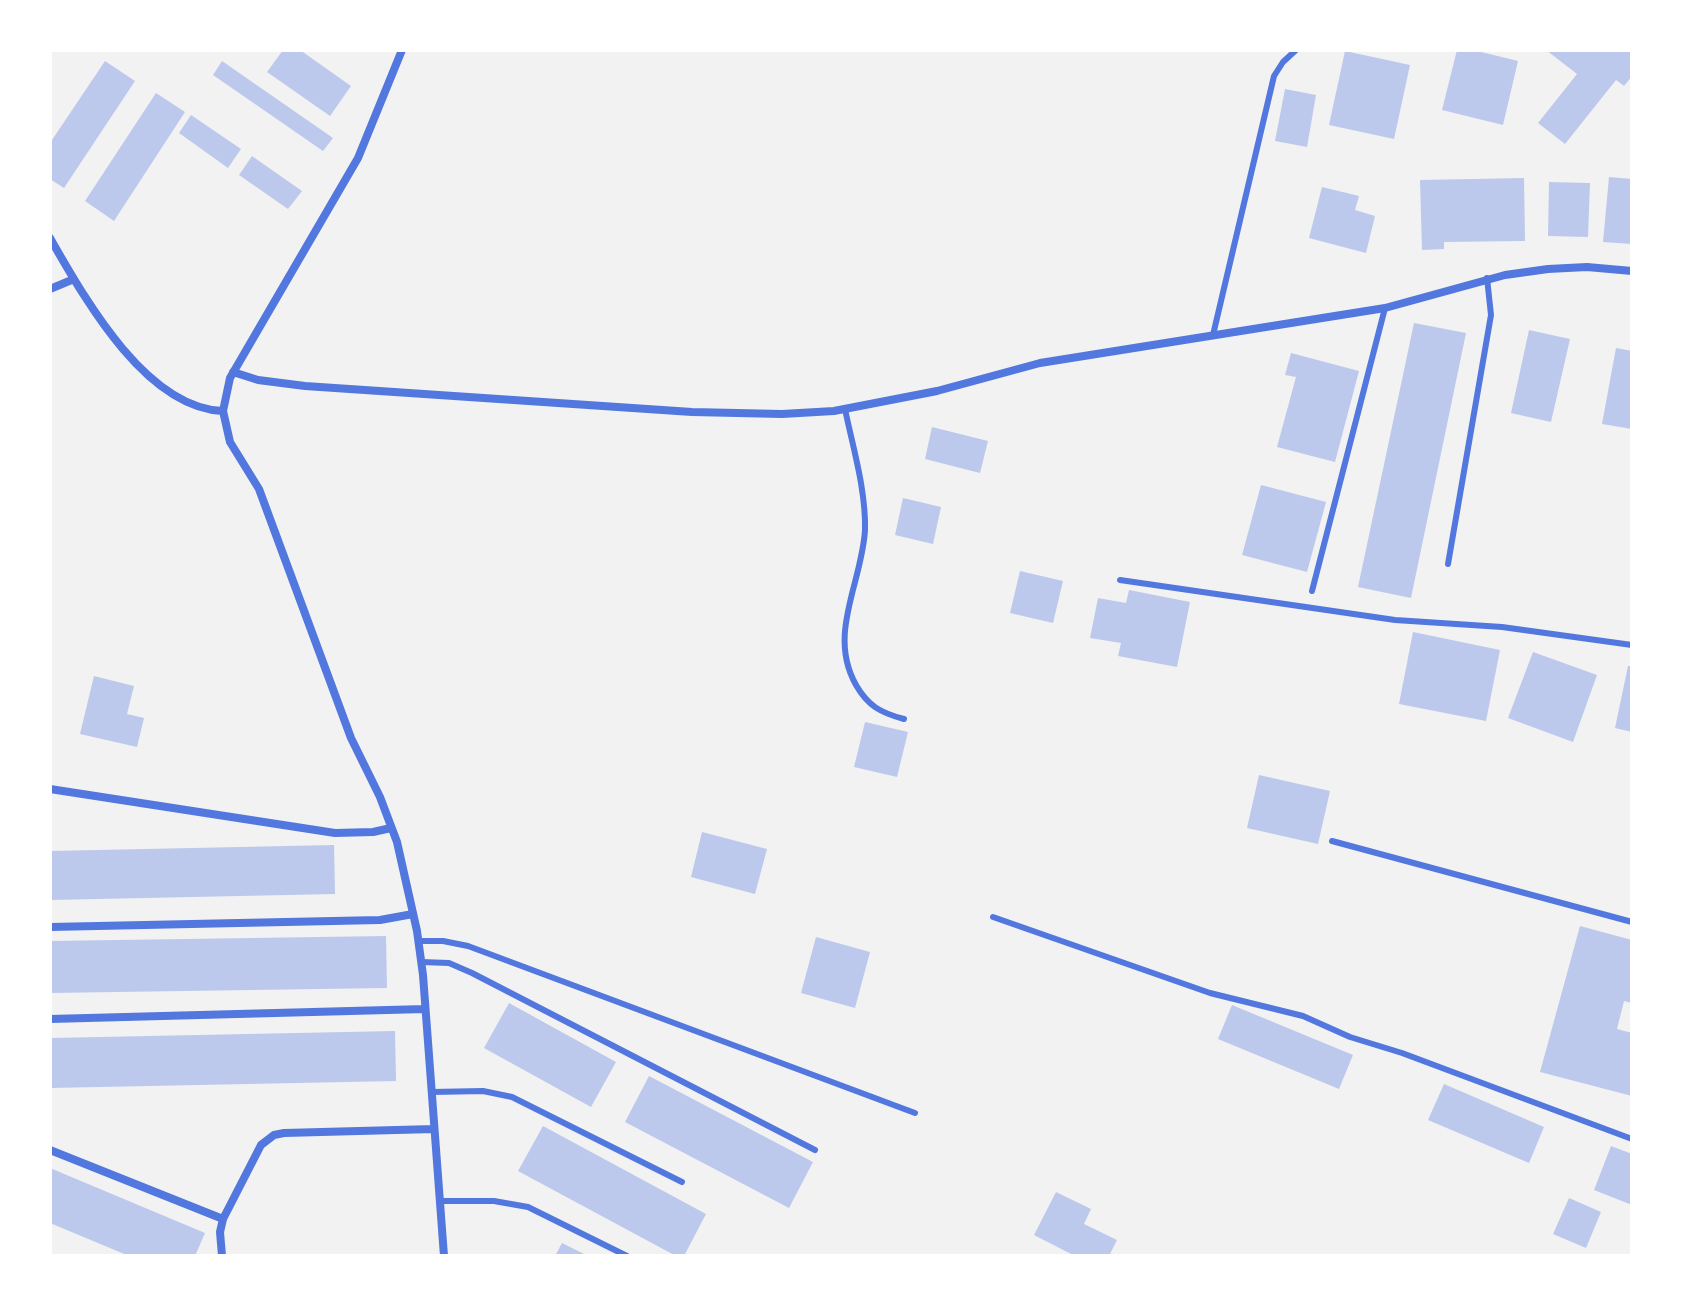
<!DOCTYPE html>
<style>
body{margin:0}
#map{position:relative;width:1682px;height:1306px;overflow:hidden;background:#f2f2f2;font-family:"Noto Sans",sans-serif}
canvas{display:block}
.frame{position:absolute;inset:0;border:52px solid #fff;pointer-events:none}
</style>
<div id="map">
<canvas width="1682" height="1306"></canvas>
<div class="frame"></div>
</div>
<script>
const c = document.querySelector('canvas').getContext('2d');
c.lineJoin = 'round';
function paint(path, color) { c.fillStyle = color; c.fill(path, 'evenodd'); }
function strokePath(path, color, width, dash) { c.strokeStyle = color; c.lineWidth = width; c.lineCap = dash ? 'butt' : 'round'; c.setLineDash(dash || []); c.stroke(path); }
paint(new Path2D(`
 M283,50H300L351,86L330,116L267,72Z
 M1457,50H1473L1518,61L1503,125L1442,110Z
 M1546,50H1632V76L1624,86L1616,80L1565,144L1538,123L1577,74Z
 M1345,51L1410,65L1394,139L1329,125Z
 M105,61L135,81L64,188L50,179V143Z
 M222,61L333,138L323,151L213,75Z
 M1285,89L1316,95L1307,147L1275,141Z
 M156,93L185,112L114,221L85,201Z
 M191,115L241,149L228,168L179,133Z
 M252,156L302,191L288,209L239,175Z
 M1609,177L1632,179V244L1603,242Z
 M1524,178L1525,241L1444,242V249L1422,250L1420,180Z
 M1549,182L1590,183L1588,237L1548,236Z
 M1322,187L1359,196L1355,210L1375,216L1366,253L1309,238Z
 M1414,323L1466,333L1411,598L1358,587Z
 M1529,330L1570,339L1551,422L1511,413Z
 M1616,348L1632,351V429L1602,424Z
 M1291,353L1359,371L1335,462L1277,447L1296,377L1285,375Z
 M932,427L988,441L980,473L925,459Z
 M1261,485L1326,502L1307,572L1242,555Z
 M903,498L941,507L933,544L895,535Z
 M1020,571L1063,581L1053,623L1010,613Z
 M1129,590L1190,602L1177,667L1118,656L1121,643L1090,638L1098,598L1126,603Z
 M1413,632L1500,650L1486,721L1399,704Z
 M1533,652L1597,675L1573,742L1508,718Z
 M1628,666H1632V732L1615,728Z
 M94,676L134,686L127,714L144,718L137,747L80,734Z
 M865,722L908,732L897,777L854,767Z
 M1259,775L1330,791L1318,844L1247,828Z
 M702,832L767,849L755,894L691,877Z
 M334,845L335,894L50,900V851Z
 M1580,926L1632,940V1003L1624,1001L1617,1029L1632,1033V1096L1540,1072Z
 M386,936L387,988L50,993V941Z
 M816,937L870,952L855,1008L801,993Z
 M509,1003L616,1062L591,1107L484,1048Z
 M1232,1005L1353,1055L1339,1089L1218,1039Z
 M395,1031L396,1081L50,1088V1038Z
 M649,1076L813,1162L789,1208L625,1122Z
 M1444,1084L1544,1127L1529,1163L1428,1120Z
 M543,1126L706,1214L684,1256H676L518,1171Z
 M1611,1146L1632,1154V1205L1594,1190Z
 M50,1168L205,1233L195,1256H129L50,1223Z
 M1056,1192L1091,1209L1084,1224L1117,1240L1109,1256H1075L1034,1235Z
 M1569,1198L1601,1212L1586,1248L1553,1234Z
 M562,1243L588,1256H555Z`), '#bdc9ec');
strokePath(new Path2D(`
 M1213,335L1274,76L1283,62L1296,50
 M845,409C853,448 866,490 865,530C862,583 827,634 856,685C868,706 881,713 904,719
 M1448,564L1491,315L1487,278
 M1120,580L1395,620L1502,627L1632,645
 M1312,591L1385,308
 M1332,841L1632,922
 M993,917L1210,993L1303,1016L1350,1037L1402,1053L1632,1139
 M418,941H443L468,946L915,1113
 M421,962L449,963L472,973L815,1150
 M432,1092L483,1091L512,1097L682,1182
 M439,1201H494L528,1207L627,1256`), '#5277de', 6);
strokePath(new Path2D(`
 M402,50L358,158L230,378L223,411L230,442L259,489L351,738L380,797L397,842L417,931L423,975L444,1256
 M50,238C84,297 145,408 223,411
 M50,289L74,279
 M233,372L258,380L305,386L692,412L782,414L834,411L937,391L1040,363L1385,308L1505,275L1548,269L1587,267L1632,271
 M50,789L335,833L373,832L391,828
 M50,927L380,920L413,914
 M50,1019L425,1009
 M50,1150L223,1219
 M222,1256L220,1232L223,1219L261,1145L274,1135L284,1133L434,1129`), '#5277de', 8);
</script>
